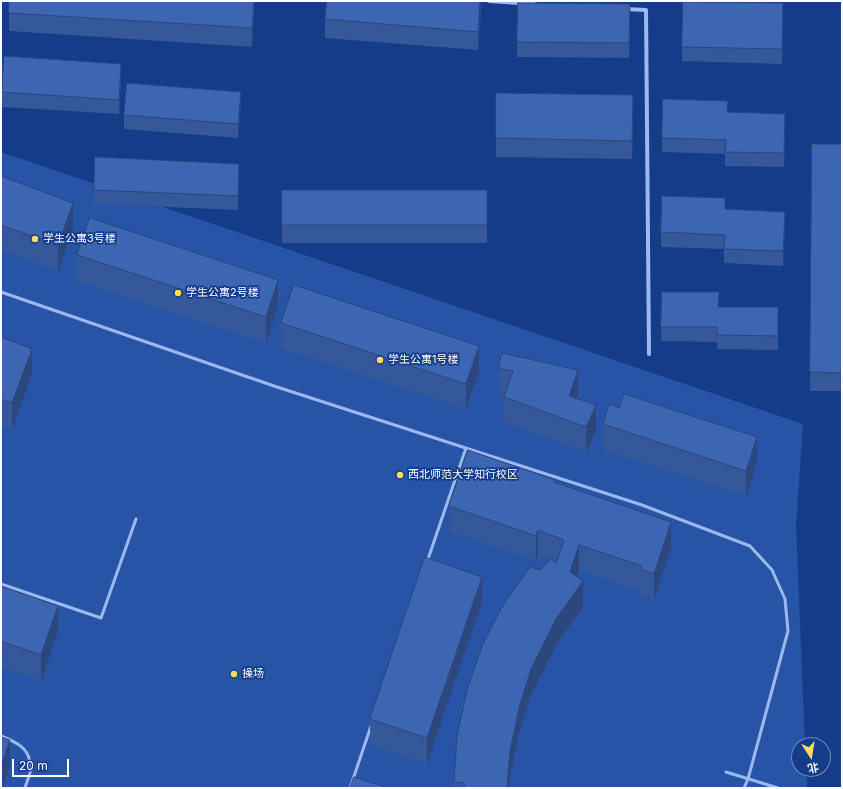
<!DOCTYPE html>
<meta charset="utf-8">
<style>
body{margin:0}
#map{position:relative;width:843px;height:789px;overflow:hidden;background:#153c88;font-family:Inter,"Noto Sans SC",sans-serif}
canvas{display:block}
.frame{position:absolute;inset:0;border:2px solid #fff;pointer-events:none}
.north{position:absolute;left:791px;top:737px;width:40px;height:40px;box-sizing:border-box;background:#153c88;border:1px solid #738ab8;border-radius:50%;rotate:168deg;font-size:11px;font-weight:700;line-height:16px;text-align:center;color:#fff}
.north::after{content:'';display:block;margin:auto;width:14px;height:18px;background:#ffdf59;clip-path:polygon(50% 0,100% 100%,50% 72%,0 100%)}
.scale{position:absolute;left:12px;top:759px;width:57px;height:18px;box-sizing:border-box;border:2px solid #fff;border-top:0;padding-left:5px;font-size:12px;line-height:14px;white-space:nowrap;color:#fff;-webkit-text-stroke:3px #153c88;paint-order:stroke}
</style>
<div id="map">
<canvas width="843" height="789"></canvas>
<div class="frame"></div>
<div class="north">北</div>
<div class="scale">20 m</div>
</div>
<script>
const c = document.querySelector('canvas').getContext('2d');
c.lineJoin = 'round';
function paint(path, color) { c.fillStyle = color; c.fill(path, 'evenodd'); }
function strokePath(path, color, width, dash) { c.strokeStyle = color; c.lineWidth = width; c.lineCap = dash ? 'butt' : 'round'; c.setLineDash(dash || []); c.stroke(path); }
function drawText(font, color, halo, rows, align = 'center') {
  c.font = font + ' Inter,"Noto Sans SC",sans-serif'; c.lineWidth = 3.5; c.setLineDash([]); c.textBaseline = 'middle'; c.strokeStyle = halo; c.fillStyle = color; for (const [text, x, y, turn = 0] of rows) {
    c.save(); c.translate(x, y); c.rotate((+turn || 0) * Math.PI / 180); c.textAlign = isNaN(turn) ? turn : align; if (halo) c.strokeText(text, 0, 0); c.fillText(text, 0, 0); c.restore();
  }
}
paint(new Path2D(`
 M1,152L803,424L796,525L805,745H799V769H806L807,788H1Z`), '#2754a6');
strokePath(new Path2D(`
 M1,292L277,387L642,505L750,546L772,570L785,599L788,631L748,779L744,788
 M427,562L466,448
 M1,584L101,618L136,519
 M1,736C19,743 33,750 30,773C29,778 26,783 25,788
 M726,772L778,788
 M350,788L371,726`), '#9bb9ef', 3);
strokePath(new Path2D(`
 M489,1L534,4
 M625,9L646,10L649,354`), '#9bb9ef', 4);
paint(new Path2D(`
 M254,1V15L252,47L9,31V13Z
 M481,1V14L478,50L325,38V19Z
 M518,3L630,4L629,58L517,57Z
 M783,17L782,64L682,61V47Z
 M121,78L119,114L2,107V92Z
 M241,107L238,138L124,129V115Z
 M728,112L785,128L784,167L725,166V154L662,152V138Z
 M633,114L632,159L496,157V138Z
 M812,144H842V391H810Z
 M1,176L73,228L58,271L1,250Z
 M239,178L238,210L94,204V190Z
 M282,190H487V243H282Z
 M725,209L785,226L783,266L724,263V249L661,247V232Z
 M77,255L278,306L266,343L77,281Z
 M662,292L719,307H778V350L717,349V342L661,341Z
 M281,323L479,372L466,409L281,348Z
 M1,337L32,374L12,429L1,425Z
 M502,353L578,396L577,398L596,431L586,452L504,422V397L505,395L499,394V368Z
 M603,424L757,463L746,496L603,450Z
 M555,483L671,548L654,599L641,595V591L579,570L577,577L583,607L556,645L531,695L520,730L510,776L509,788H454V782L540,570L550,560L538,556L536,561L449,531V506Z
 M1,586L58,631L41,681L1,667Z
 M482,602L427,764L370,745V719Z`), '#345899');
paint(new Path2D(`
 M254,1V15L252,47V28Z
 M480,1L481,14L478,50V32Z
 M121,64V78L119,114V100Z
 M241,92V107L238,138V124Z
 M785,114V128L784,167V153Z
 M239,164V178L238,210V196Z
 M73,203V228L58,271V245Z
 M785,212V226L783,266V251Z
 M278,280V306L266,343V317Z
 M479,346V372L466,409V384Z
 M32,349V374L12,429V403Z
 M578,370V396L569,421V396Z
 M596,405V431L586,452V427Z
 M757,437V463L746,496V471Z
 M671,522V548L654,599V574Z
 M538,530V556L536,561V536Z
 M579,545V570L570,598V572Z
 M482,577V602L427,764V738Z
 M583,581V607L556,645L531,695L520,730L510,776L509,788H507L510,750L520,704L531,669L556,619Z
 M58,606V631L41,681V655Z
 M10,740V766L2,788H1V766Z`), '#2b477d');
const building = new Path2D(`
 M9,1H254L252,28L9,13Z
 M327,1H480L478,32L325,19Z
 M683,2L783,3L782,49L682,47Z
 M518,3L630,4L629,43L517,42Z
 M4,56L121,64L119,100L2,92Z
 M127,83L241,92L238,124L124,115Z
 M496,93L633,95L632,141L496,138Z
 M663,99L728,101L727,112L785,114L784,153L725,152L726,140L662,138Z
 M812,144H842V373L810,372Z
 M95,157L239,164L238,196L94,190Z
 M1,176L73,203L58,245L1,225Z
 M282,190H487V225H282Z
 M662,196L725,198V209L785,212L783,251L724,249L725,235L661,232Z
 M90,218L278,280L266,317L77,255Z
 M294,285L479,346L466,384L281,323Z
 M662,292H719L718,307H778V336L717,335V327H661Z
 M1,337L32,349L12,403L1,399Z
 M502,353L578,370L569,396L596,405L586,427L504,397L513,371L499,368Z
 M624,394L757,437L746,471L603,424L609,404L619,408Z
 M468,450L555,480L554,482L671,522L654,574L641,569L642,566L579,545L570,572L583,581L556,619L531,669L520,704L510,750L507,788H464V783L454,782L457,736L467,690L482,646L503,605L530,567L540,570L551,559L556,563L564,540L538,530L536,536L449,506Z
 M425,557L482,577L427,738L370,719Z
 M1,586L58,606L41,655L1,641Z
 M1,737L10,740L1,766Z
 M354,777L388,788H350Z`);
paint(building, '#3d66b2');
strokePath(building, '#2b477d', 1);
for (const [x, y, r, color] of [
 [35,239,4,"#ffdf59"],
 [178,293,4,"#ffdf59"],
 [380,360,4,"#ffdf59"],
 [400,475,4,"#ffdf59"],
 [234,674,4,"#ffdf59"]
]) { const dot = new Path2D(); dot.arc(x, y, r, 0, 2 * Math.PI); c.fillStyle = color; c.fill(dot); strokePath(dot, '#153c88', 1.5); }
drawText('11px', '#fff', '#153c88', [
 ["学生公寓3号楼",43,239],
 ["学生公寓2号楼",186,293],
 ["学生公寓1号楼",388,360],
 ["西北师范大学知行校区",408,475],
 ["操场",242,674]
], 'left');
</script>
